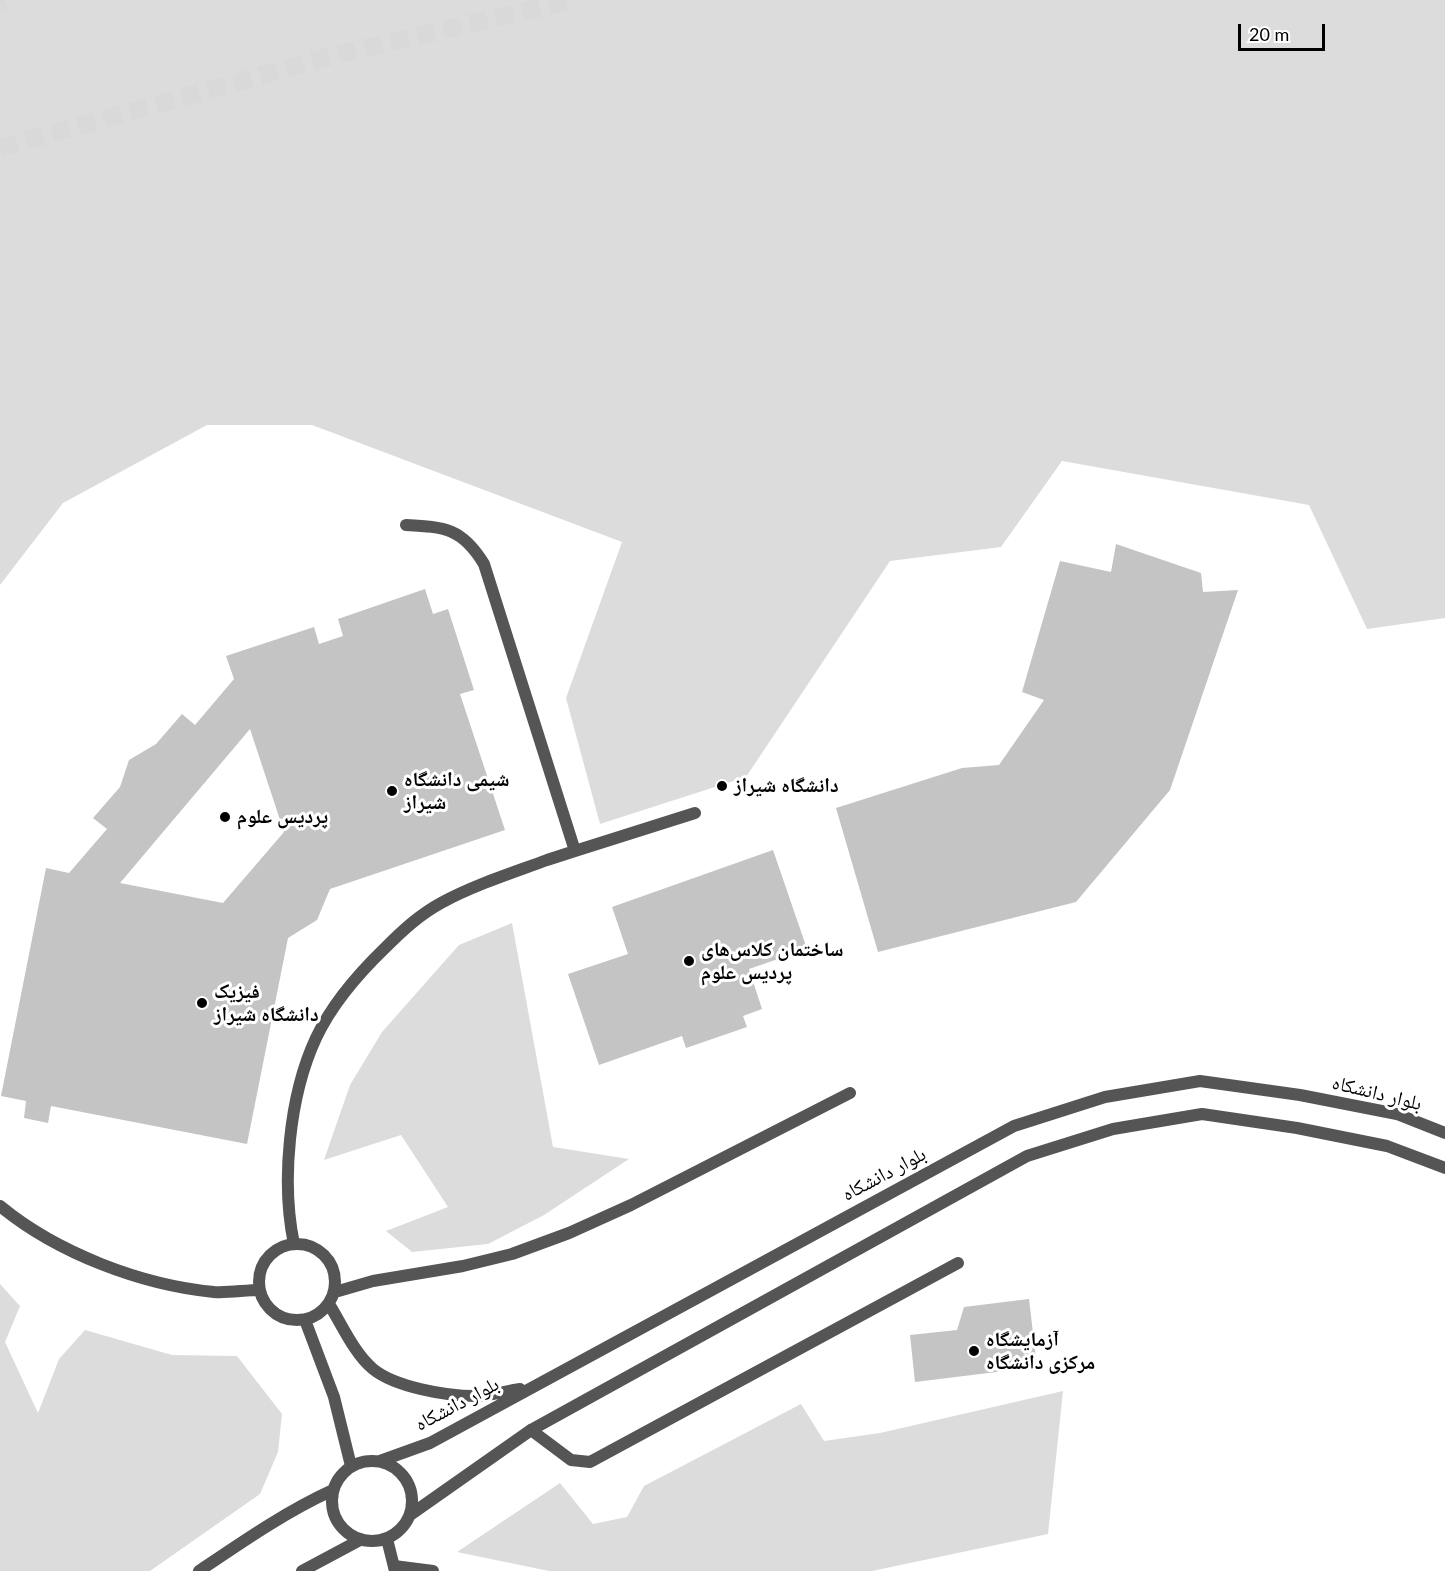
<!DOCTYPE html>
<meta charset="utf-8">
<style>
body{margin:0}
#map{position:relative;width:1445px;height:1571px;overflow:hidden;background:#fff;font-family:Lato,sans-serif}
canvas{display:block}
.scale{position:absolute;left:1238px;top:24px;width:87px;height:27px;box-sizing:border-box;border:3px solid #000;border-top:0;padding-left:8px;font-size:18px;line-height:21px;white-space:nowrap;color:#000;-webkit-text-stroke:4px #fff;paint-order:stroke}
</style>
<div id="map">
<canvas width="1445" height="1571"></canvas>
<div class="scale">20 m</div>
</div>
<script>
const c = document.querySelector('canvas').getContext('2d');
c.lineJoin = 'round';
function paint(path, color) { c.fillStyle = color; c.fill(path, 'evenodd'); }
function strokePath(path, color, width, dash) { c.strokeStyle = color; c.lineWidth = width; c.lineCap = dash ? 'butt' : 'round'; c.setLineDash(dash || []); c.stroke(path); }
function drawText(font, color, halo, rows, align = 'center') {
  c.font = font + ' Lato,"Noto Naskh Arabic",sans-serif'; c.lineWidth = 6; c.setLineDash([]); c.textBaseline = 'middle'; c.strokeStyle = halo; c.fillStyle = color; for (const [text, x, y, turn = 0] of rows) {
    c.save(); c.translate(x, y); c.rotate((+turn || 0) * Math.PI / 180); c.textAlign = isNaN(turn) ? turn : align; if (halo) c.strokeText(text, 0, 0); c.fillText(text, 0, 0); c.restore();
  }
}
paint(new Path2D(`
 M0,0H1445V618L1367,629L1309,505L1062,461L1001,547L890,561L746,777L600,824L566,698L622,542L312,425H207L63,503L0,585Z
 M512,923L553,1147L629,1159L544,1215L488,1244L412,1252L386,1231L448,1207L401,1135L324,1160L350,1085L382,1032L459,945Z
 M0,1284L20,1306L5,1342L38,1413L59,1359L85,1330L172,1355L237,1356L282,1414L278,1452L260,1494L150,1571H0Z
 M1063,1391L1048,1534L872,1571H549L457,1552L560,1483L593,1524L627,1517L644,1486L801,1404L824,1441L880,1433Z`), '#dcdcdc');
paint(new Path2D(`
 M1116,544L1201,573L1203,592L1238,590L1170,790L1076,902L878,952L836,808L962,768L999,765L1044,700L1022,692L1060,561L1111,572Z
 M425,589L433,614L448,609L474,690L460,694L505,830L330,889L317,920L288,938L247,1144L51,1106L48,1123L24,1118L26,1101L1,1096L46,868L69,873L107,829L93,818L120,787L129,760L156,744L182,714L195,725L234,679L226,656L314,627L319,644L343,636L338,619ZM250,729L284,832L223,903L120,883Z
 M773,850L807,949L749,969L762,1009L743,1016L747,1027L686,1048L682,1036L599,1065L568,974L628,954L612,907Z
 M1029,1299L1037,1367L915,1382L910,1335L957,1330L964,1307Z`), '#c4c4c4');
strokePath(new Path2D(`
 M0,1L5,0
 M0,148L331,56L573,0`), '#d9d9d9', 18, [18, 9]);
strokePath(new Path2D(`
 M531,1430L571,1460L590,1462L958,1263
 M394,1566L433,1571`), '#555', 12);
strokePath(new Path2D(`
 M406,525C445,527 462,528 484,564L575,851
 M0,1206C57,1253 141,1285 214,1292C229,1293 245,1290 260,1290
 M259 1282a38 38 0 1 1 76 0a38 38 0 1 1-76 0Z
 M294,1244C281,1182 289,1096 316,1038C332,1004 358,974 385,948C402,931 419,915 441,903C474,885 512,873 547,860C596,844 645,829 695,813
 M335,1292L373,1281L463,1266L512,1254L569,1233L631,1205L850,1093
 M329,1304C342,1325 354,1353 373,1369C395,1387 446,1396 475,1396C490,1396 506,1391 520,1389
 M305,1320L334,1397L351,1466
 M332 1501a40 40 0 1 1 80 0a40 40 0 1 1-80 0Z
 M380,1461L430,1443L1014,1126L1105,1097L1200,1081L1300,1095L1397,1114L1445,1133
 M410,1515L531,1430L1027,1156L1113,1129L1202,1114L1297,1128L1387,1146L1445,1168
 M387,1539L395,1571
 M199,1571C242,1542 285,1512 333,1490
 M302,1571L360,1540`), '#555', 12);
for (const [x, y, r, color] of [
 [722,786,6,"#000"],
 [392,791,6,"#000"],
 [225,817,6,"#000"],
 [689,961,6,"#000"],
 [202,1003,6,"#000"],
 [974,1351,6,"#000"]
]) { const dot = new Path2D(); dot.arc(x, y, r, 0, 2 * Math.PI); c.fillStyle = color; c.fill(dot); strokePath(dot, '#fff', 2); }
drawText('bold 20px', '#000', '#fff', [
 ["شیمى دانشگاه",404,780],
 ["شیراز",404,803],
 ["دانشگاه شیراز",734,786],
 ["پردیس علوم",237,817],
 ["ساختمان کلاس‌های",701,950],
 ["پردیس علوم",701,973],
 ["فیزیک",214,992],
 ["دانشگاه شیراز",214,1015],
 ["آزمایشگاه",986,1340],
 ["مرکزی دانشگاه",986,1363]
], 'left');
drawText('20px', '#000', '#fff', [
 ["بلوار دانشکاه",1377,1093,14],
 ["بلوار دانشکاه",884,1174,-28],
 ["بلوار دانشکاه",457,1404,-28]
]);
</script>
